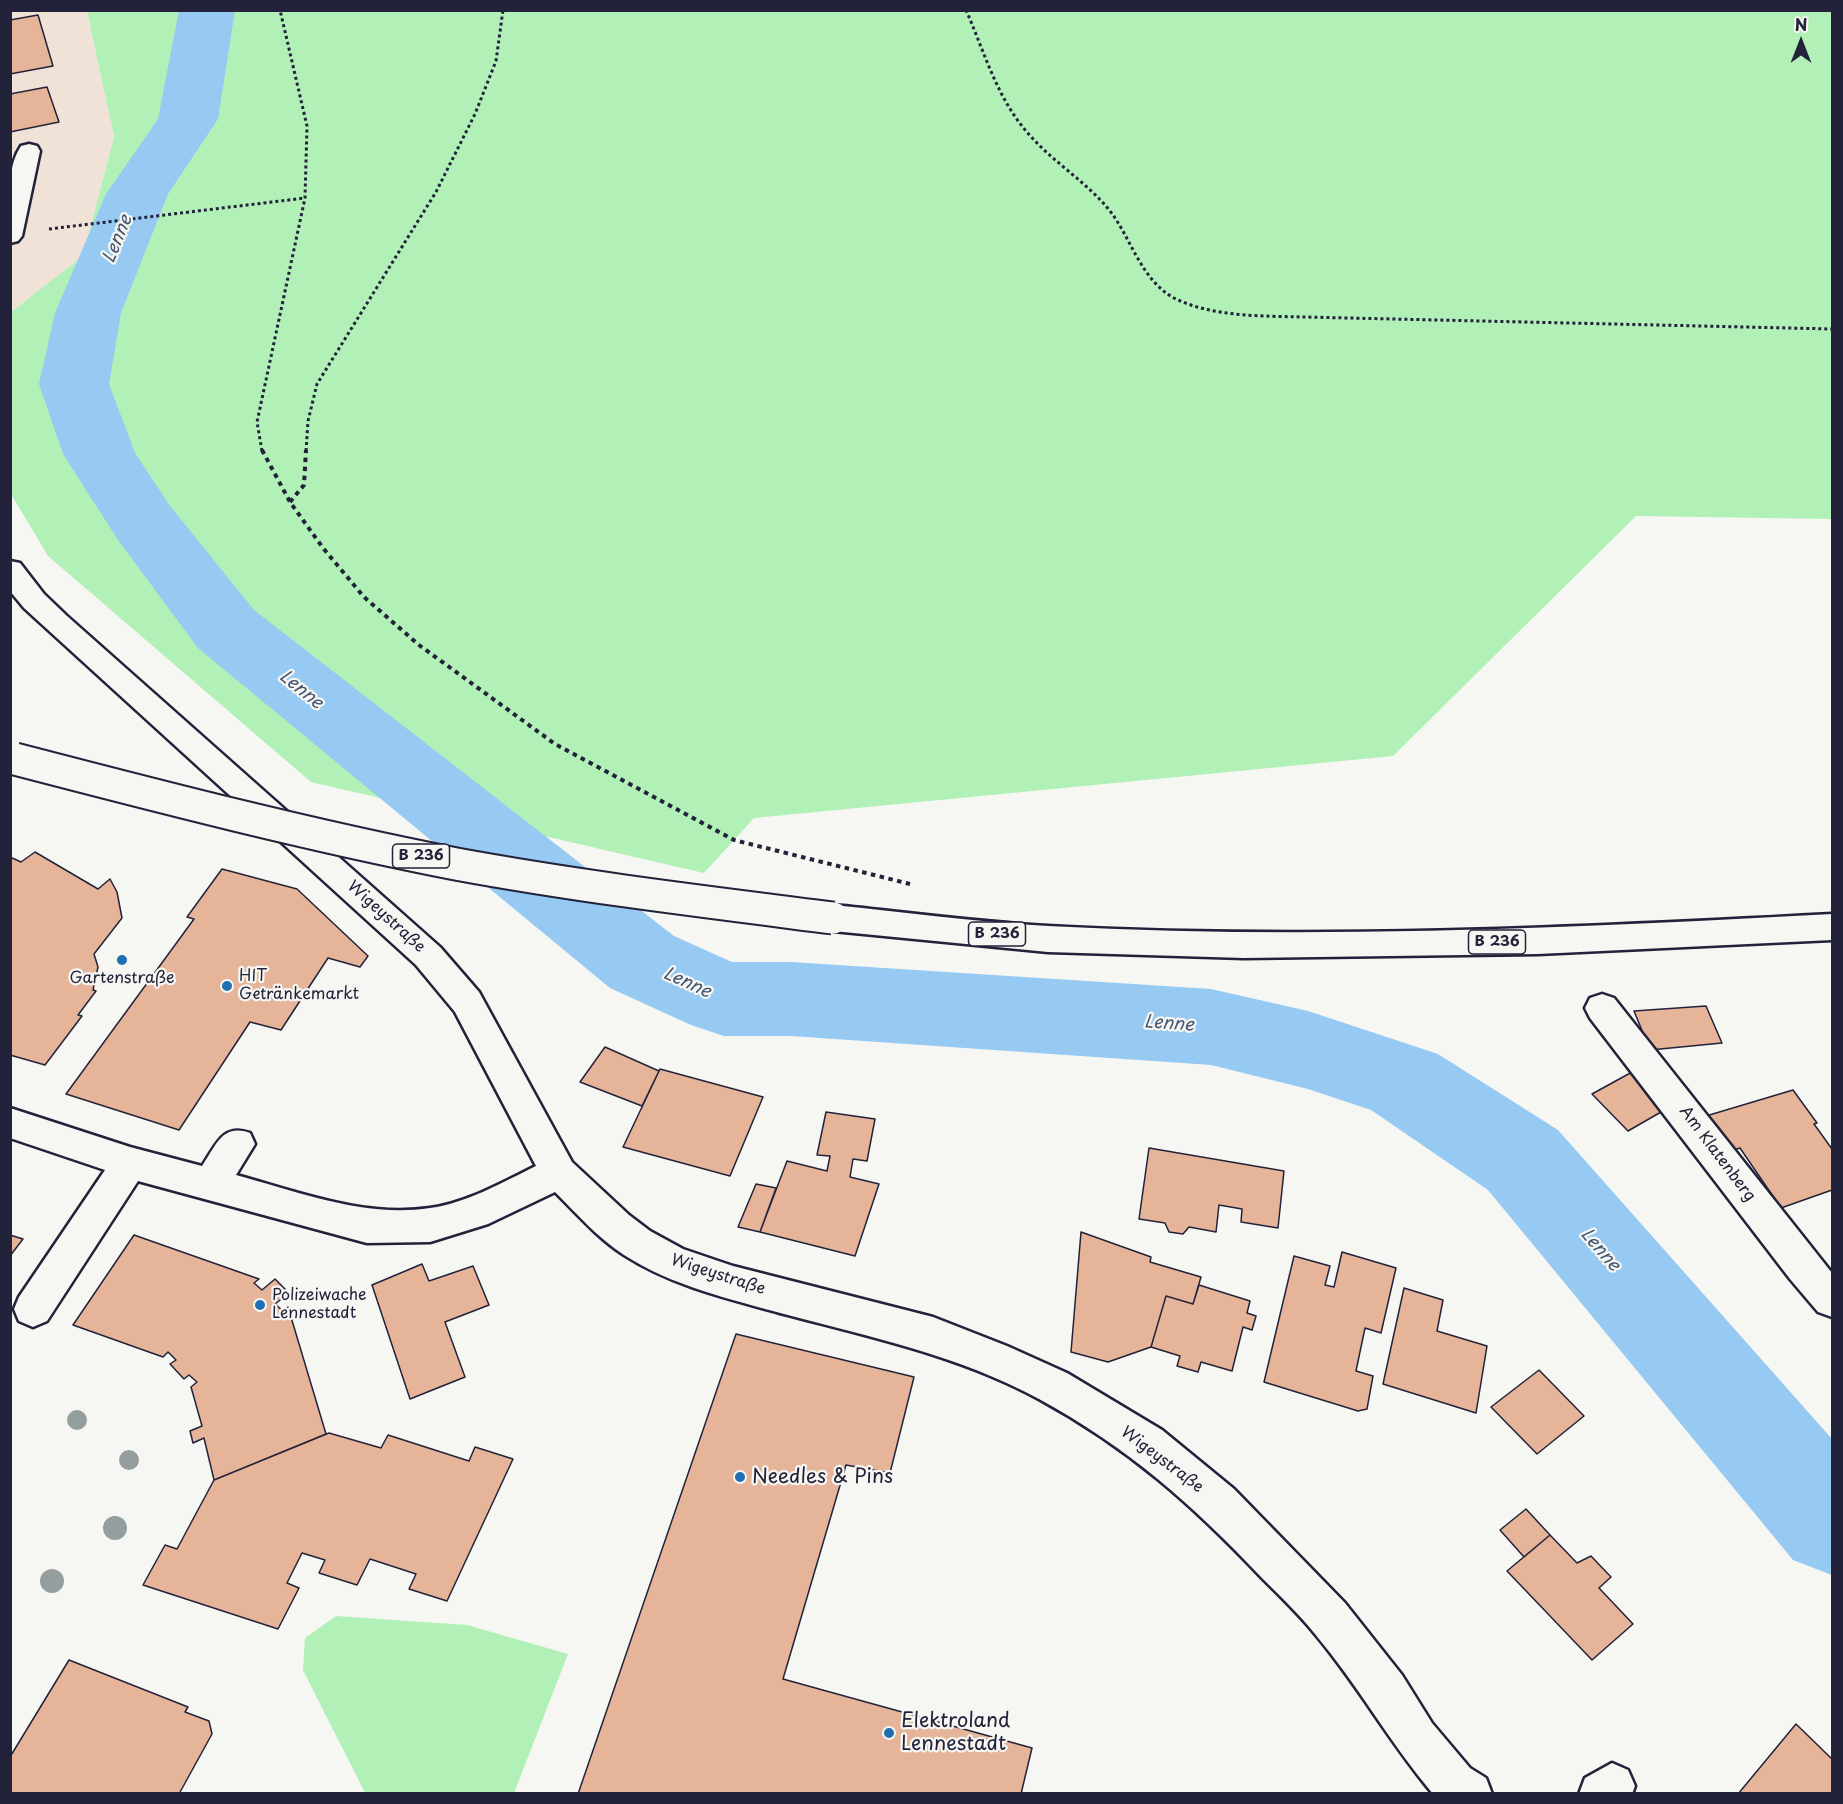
<!DOCTYPE html>
<meta charset="utf-8">
<style>
body{margin:0}
#map{position:relative;width:1843px;height:1804px;overflow:hidden;background:#f6f6f2;font-family:"Playpen Sans",sans-serif}
canvas{display:block}
.frame{position:absolute;inset:0;border:12px solid #22223b;pointer-events:none}
.north{position:absolute;left:1771px;top:12px;width:60px;height:60px;-webkit-text-stroke:4px #f6f6f2;paint-order:stroke;rotate:0deg;font-size:16px;font-weight:700;line-height:24px;text-align:center;color:#22223b}
.north::after{content:'';display:block;margin:auto;width:21px;height:27px;background:#22223b;clip-path:polygon(50% 0,100% 100%,50% 72%,0 100%)}
</style>
<div id="map">
<canvas width="1843" height="1804"></canvas>
<div class="frame"></div>
<div class="north">N</div>
</div>
<script>
const c = document.querySelector('canvas').getContext('2d');
c.lineJoin = 'round';
function paint(path, color) { c.fillStyle = color; c.fill(path, 'evenodd'); }
function strokePath(path, color, width, dash) { c.strokeStyle = color; c.lineWidth = width; c.lineCap = dash ? 'butt' : 'round'; c.setLineDash(dash || []); c.stroke(path); }
function drawText(font, color, halo, rows, align = 'center') {
  c.font = font + ' "Playpen Sans",sans-serif'; c.lineWidth = 4.5; c.setLineDash([]); c.textBaseline = 'middle'; c.strokeStyle = halo; c.fillStyle = color; for (const [text, x, y, turn = 0] of rows) {
    c.save(); c.translate(x, y); c.rotate((+turn || 0) * Math.PI / 180); c.textAlign = isNaN(turn) ? turn : align; if (halo) c.strokeText(text, 0, 0); c.fillText(text, 0, 0); c.restore();
  }
}
paint(new Path2D(`
 M11,11H87L114,137L83,256L11,312Z`), '#f1e2d7');
paint(new Path2D(`
 M87,11H1832V519L1636,516L1393,756L754,818L704,873L311,782L48,556L11,494V312L83,256L114,137Z
 M336,1616L467,1625L568,1654L514,1793H365L303,1670L305,1638Z`), '#b1f0b6');
paint(new Path2D(`
 M179,10H235L218,119L168,194L121,313L109,384L135,453L170,506L254,610L674,936L732,962H791L1211,989L1308,1011L1438,1054L1558,1130L1832,1439V1575L1793,1560L1488,1190L1371,1110L1308,1089L1211,1065L791,1036H724L691,1025L610,988L198,648L118,540L63,454L39,384L55,313L106,194L158,119Z`), '#96caf3');
const building = new Path2D(`
 M38,15L53,66L10,74V20Z
 M47,87L59,122L10,132V94Z
 M35,852L98,889L110,879L117,892L122,918L94,954L98,967L93,990L96,991L78,1015L82,1016L45,1065L10,1055V857L21,862Z
 M222,869L297,889L368,956L360,967L328,958L281,1030L250,1022L179,1130L66,1094L194,919L187,917Z
 M1706,1006L1722,1043L1650,1050L1634,1011Z
 M605,1047L659,1071L642,1106L580,1082Z
 M660,1069L763,1097L730,1176L623,1147Z
 M1632,1072L1668,1108L1628,1131L1592,1094Z
 M1793,1090L1817,1123L1814,1124L1832,1149V1190L1781,1208L1740,1148L1730,1151L1706,1116Z
 M826,1112L875,1119L867,1161L853,1159L850,1177L879,1184L855,1256L760,1232L787,1161L827,1171L830,1156L817,1155Z
 M1149,1148L1284,1171L1278,1228L1241,1222L1242,1209L1219,1205L1216,1232L1189,1227L1183,1234L1169,1232L1165,1223L1139,1219Z
 M756,1184L776,1188L760,1232L738,1227Z
 M1081,1232L1151,1257L1150,1262L1201,1277L1193,1304L1166,1296L1151,1347L1108,1362L1071,1352Z
 M10,1235L23,1239L10,1256Z
 M134,1235L259,1279L254,1283L262,1290L275,1279L289,1293L275,1304L283,1311L288,1307L326,1434L214,1480L204,1438L193,1443L190,1431L202,1426L191,1387L197,1382L189,1375L184,1379L170,1364L176,1360L168,1352L163,1357L73,1325Z
 M1342,1252L1396,1268L1381,1333L1365,1328L1356,1371L1373,1376L1367,1409L1358,1411L1264,1382L1294,1256L1330,1266L1325,1285L1334,1287Z
 M422,1264L429,1281L473,1266L489,1305L445,1322L465,1377L410,1399L372,1285Z
 M1199,1285L1250,1301L1247,1313L1256,1316L1252,1330L1243,1327L1232,1371L1201,1362L1198,1372L1177,1366L1180,1356L1151,1347L1166,1296L1193,1304Z
 M1404,1288L1443,1300L1437,1331L1487,1346L1476,1413L1383,1384Z
 M736,1334L914,1377L890,1473L846,1465L783,1679L1032,1748L1021,1794H578Z
 M1539,1370L1584,1416L1537,1454L1491,1407Z
 M329,1433L381,1448L388,1435L469,1461L475,1447L513,1459L447,1601L409,1589L416,1574L370,1559L357,1585L319,1573L325,1560L302,1553L287,1583L299,1588L278,1629L143,1585L165,1545L177,1549L214,1480Z
 M1526,1509L1550,1535L1524,1557L1500,1530Z
 M1550,1535L1577,1563L1591,1556L1611,1577L1599,1588L1633,1624L1592,1660L1507,1571Z
 M69,1660L188,1707L185,1712L209,1721L212,1734L179,1794H10V1757Z
 M1796,1724L1832,1759V1794H1738Z`);
paint(building, '#e6b498');
strokePath(building, '#22223b', 1.5);
const minor = new Path2D(`
 M29,144L37,146L40,151L22,236L18,241L10,243C10,214 4,171 21,146Z
 M10,561L20,563L44,594L67,616L440,947L479,992L572,1162L629,1215L650,1231L683,1249L733,1266L933,1317L1007,1346L1067,1373L1162,1430L1234,1489L1345,1603L1402,1675L1432,1723L1470,1768L1486,1778L1492,1794H1433C1390,1743 1358,1685 1315,1634C1299,1614 1280,1596 1262,1578C1193,1505 1129,1448 1039,1399C960,1356 871,1337 784,1314C730,1299 672,1286 624,1255C598,1238 577,1214 555,1192L488,1224L430,1242L367,1243L138,1181L47,1321L33,1327L19,1321L14,1309L19,1297L105,1170L10,1138V1108L130,1147L202,1166C216,1146 222,1123 250,1133L255,1144L236,1175C299,1192 365,1218 430,1208C467,1203 503,1182 536,1166L455,1012L416,965L24,608L10,591Z
 M1602,994L1614,998L1832,1273V1317L1818,1312L1790,1279L1590,1018L1585,1008L1590,998Z
 M1612,1763L1628,1770L1635,1786L1632,1794H1579L1585,1778Z`);
const major = new Path2D(`
 M833,905C905,912 976,922 1048,926C1309,940 1571,928 1832,914V940L1538,954L1244,958L1048,952L833,931L821,927L816,918L821,909Z`);
strokePath(minor, '#22223b', 5);
strokePath(major, '#22223b', 5);
strokePath(new Path2D(`
 M966,10C984,51 997,98 1027,132C1051,161 1086,181 1110,211C1131,238 1141,280 1174,298C1212,317 1262,316 1304,317L1832,329
 M49,229L305,198
 M262,451L257,422L305,198L307,126L280,10
 M306,451L308,421L317,384L436,192L475,114L496,61L503,10`), '#22223b', 3, [3, 3]);
strokePath(new Path2D(`
 M262,450L290,502L323,548L364,597L419,645L555,744L734,840L910,884
 M290,502L304,485L306,450`), '#22223b', 4, [4.5, 4.5]);
paint(minor, '#f6f6f2');
paint(major, '#f6f6f2');
const majorBridge = new Path2D(`
 M15,759C161,797 308,835 456,864C581,887 707,902 833,918`);
strokePath(majorBridge, '#22223b', 35, []);
strokePath(majorBridge, '#f6f6f2', 31);
c.fillStyle = '#959e9e';
for (const [x, y, r] of [
 [77,1420,10],
 [129,1460,10],
 [115,1528,12],
 [52,1581,12]
]) { c.beginPath(); c.arc(x, y, r, 0, 2 * Math.PI); c.fill(); }
for (const [x, y, r, color] of [
 [122,960,6,"#1f6fb2"],
 [227,986,6,"#1f6fb2"],
 [260,1305,6,"#1f6fb2"],
 [740,1477,6,"#1f6fb2"],
 [889,1733,6,"#1f6fb2"]
]) { const dot = new Path2D(); dot.arc(x, y, r, 0, 2 * Math.PI); c.fillStyle = color; c.fill(dot); strokePath(dot, '#f6f6f2', 2); }
for (const [x, y, w] of [
 [421,856,57],
 [997,934,57],
 [1497,942,57]
]) { const box = new Path2D(); box.roundRect(x - w / 2, y - 12, w, 24, 4.5); c.fillStyle = '#f6f6f2'; c.fill(box); strokePath(box, '#22223b', 1.5); }
drawText('bold 15px', '#22223b', null, [
 ["B 236",421,856],
 ["B 236",997,934],
 ["B 236",1497,942]
]);
drawText('16px', '#22223b', '#f6f6f2', [
 ["Wigeystraße",386,917,42],
 ["Am Klatenberg",1717,1154,53],
 ["Wigeystraße",718,1275,18],
 ["Wigeystraße",1162,1460,37]
]);
drawText('16px', '#22223b', '#f6f6f2', [
 ["HIT",239,977],
 ["Getränkemarkt",239,995],
 ["Gartenstraße",122,979,"center"],
 ["Polizeiwache",272,1296],
 ["Lennestadt",272,1314]
], 'left');
drawText('italic 18px', '#455472', '#f6f6f2', [
 ["Lenne",118,239,-68],
 ["Lenne",301,690,39],
 ["Lenne",687,983,24],
 ["Lenne",1169,1024,4],
 ["Lenne",1600,1250,49]
]);
drawText('20px', '#22223b', '#f6f6f2', [
 ["Needles & Pins",752,1477],
 ["Elektroland",901,1721],
 ["Lennestadt",901,1744]
], 'left');
</script>
